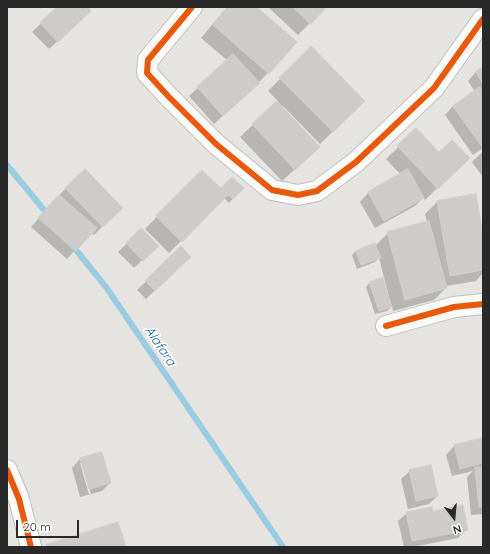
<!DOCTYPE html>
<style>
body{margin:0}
#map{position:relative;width:490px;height:554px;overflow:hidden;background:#e6e4e0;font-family:Quicksand,sans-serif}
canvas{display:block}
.frame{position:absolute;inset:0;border:8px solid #292929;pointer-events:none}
.north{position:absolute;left:434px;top:498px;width:40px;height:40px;-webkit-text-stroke:3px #fff;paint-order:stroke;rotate:164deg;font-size:11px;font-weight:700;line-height:16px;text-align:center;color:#292929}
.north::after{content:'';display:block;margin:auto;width:14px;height:18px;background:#292929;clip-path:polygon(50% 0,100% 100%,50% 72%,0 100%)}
.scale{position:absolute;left:16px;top:520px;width:63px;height:18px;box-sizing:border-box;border:2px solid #292929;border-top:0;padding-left:5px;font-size:12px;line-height:14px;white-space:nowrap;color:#292929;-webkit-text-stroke:3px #fff;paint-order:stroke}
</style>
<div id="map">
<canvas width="490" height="554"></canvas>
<div class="frame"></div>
<div class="north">N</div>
<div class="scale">20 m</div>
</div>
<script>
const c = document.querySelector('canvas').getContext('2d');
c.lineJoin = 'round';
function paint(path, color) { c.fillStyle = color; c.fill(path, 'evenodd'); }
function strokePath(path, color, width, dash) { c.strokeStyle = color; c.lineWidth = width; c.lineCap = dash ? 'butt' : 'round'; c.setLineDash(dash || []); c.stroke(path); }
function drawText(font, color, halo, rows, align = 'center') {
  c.font = font + ' Quicksand,sans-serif'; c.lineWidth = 3.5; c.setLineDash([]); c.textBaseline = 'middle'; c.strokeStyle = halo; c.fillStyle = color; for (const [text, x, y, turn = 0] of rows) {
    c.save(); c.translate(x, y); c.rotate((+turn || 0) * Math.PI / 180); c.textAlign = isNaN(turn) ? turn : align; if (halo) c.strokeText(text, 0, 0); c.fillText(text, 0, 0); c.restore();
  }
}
paint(new Path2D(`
 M58,7H86L82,19L49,49L32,32Z
 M227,7H256L268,73L250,91L214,124L189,96L228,61L201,38Z
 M268,7H326L298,35Z
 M311,48L364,101L320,144L283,106L281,107L306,159L282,181L240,137L278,101L268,91Z
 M483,68V148L473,155L445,115L453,106L475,92L468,81L476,72Z
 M416,130L456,170L425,200L423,198L415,206L375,228L360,202L368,193L401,175L386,159Z
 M483,151V177L472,162Z
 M85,170L113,216L94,235L91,232L67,259L31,227L57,197Z
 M202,171L220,190L232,178L242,188L229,203L224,198L169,253L145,229Z
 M437,202L483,241V273L476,281L446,286V288L434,300L393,311L392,306L387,311L375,314L366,287L370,282L387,293H388L379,258L375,262L357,269L352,255L356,251L374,244L375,246L388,233L427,222L425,214Z
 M141,230L157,246L134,268L118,252Z
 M181,248V265L146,299L137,290Z
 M483,439V514L471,515L467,477L473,471L452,476L446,455L454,446Z
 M80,459L110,483L102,491L80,497L72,468ZM80,463H82L91,494L89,495Z
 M410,471L437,496L429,504L408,509L401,479Z
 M432,512L467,529L458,538L412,547H404L398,521L407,513Z`), '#0003');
strokePath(new Path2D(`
 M7,165L49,216
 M72,245L106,287L283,547`), '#99cbe2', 6);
const building = new Path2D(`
 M57,7H88L91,11L58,42L40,23Z
 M228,7H257L297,42L269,74L213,25Z
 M293,7H327L311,24Z
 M311,46L365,101L333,132L279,78Z
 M233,54L260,83L223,116L197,87Z
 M483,67V84L476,72Z
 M480,87L483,92L482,147L453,106Z
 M277,101L320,147L295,170L252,124Z
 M416,128L439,152L452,140L470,158L438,189L397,146Z
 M85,169L123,208L103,227L65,188Z
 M408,169L424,198L384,221L368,192Z
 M202,170L228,195L182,242L156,216Z
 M232,177L244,188L233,199L221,188Z
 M476,194L483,235V270L450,276L437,201Z
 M59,195L97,228L76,251L38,218Z
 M429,221L447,288L405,300L387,232Z
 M141,228L159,246L143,261L126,243Z
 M375,243L381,258L361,265L356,251Z
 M181,246L191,257L155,291L145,281Z
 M383,278L392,307L379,311L369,282Z
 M483,438V463L460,469L454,445Z
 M102,452L111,483L89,489L80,458Z
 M431,465L438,496L416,501L409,470Z
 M483,467V507H479L475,468Z
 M463,505L468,530L412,541L406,512L432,507L433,511Z
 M118,522L126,547H46V545Z`);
paint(building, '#ceccc9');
strokePath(building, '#d1cfcc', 1);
const minor = new Path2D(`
 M192,7L148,60L147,73L168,96L216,144L272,190L298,195L317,191L356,162L434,88L483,19
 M386,326L454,307L483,304
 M7,470L19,499L31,547`);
strokePath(minor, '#c0c0c0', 22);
strokePath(minor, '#fbfbfa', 20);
strokePath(new Path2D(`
 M192,7L148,60L147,73L168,96L216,144L272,190L298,195L317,191L356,162L434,88L483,19
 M386,326L454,307L483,304
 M7,470L19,499L31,547`), '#e8590c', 6);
drawText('italic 13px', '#195e8c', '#fff', [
 ["Alafara",160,346,56]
]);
</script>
